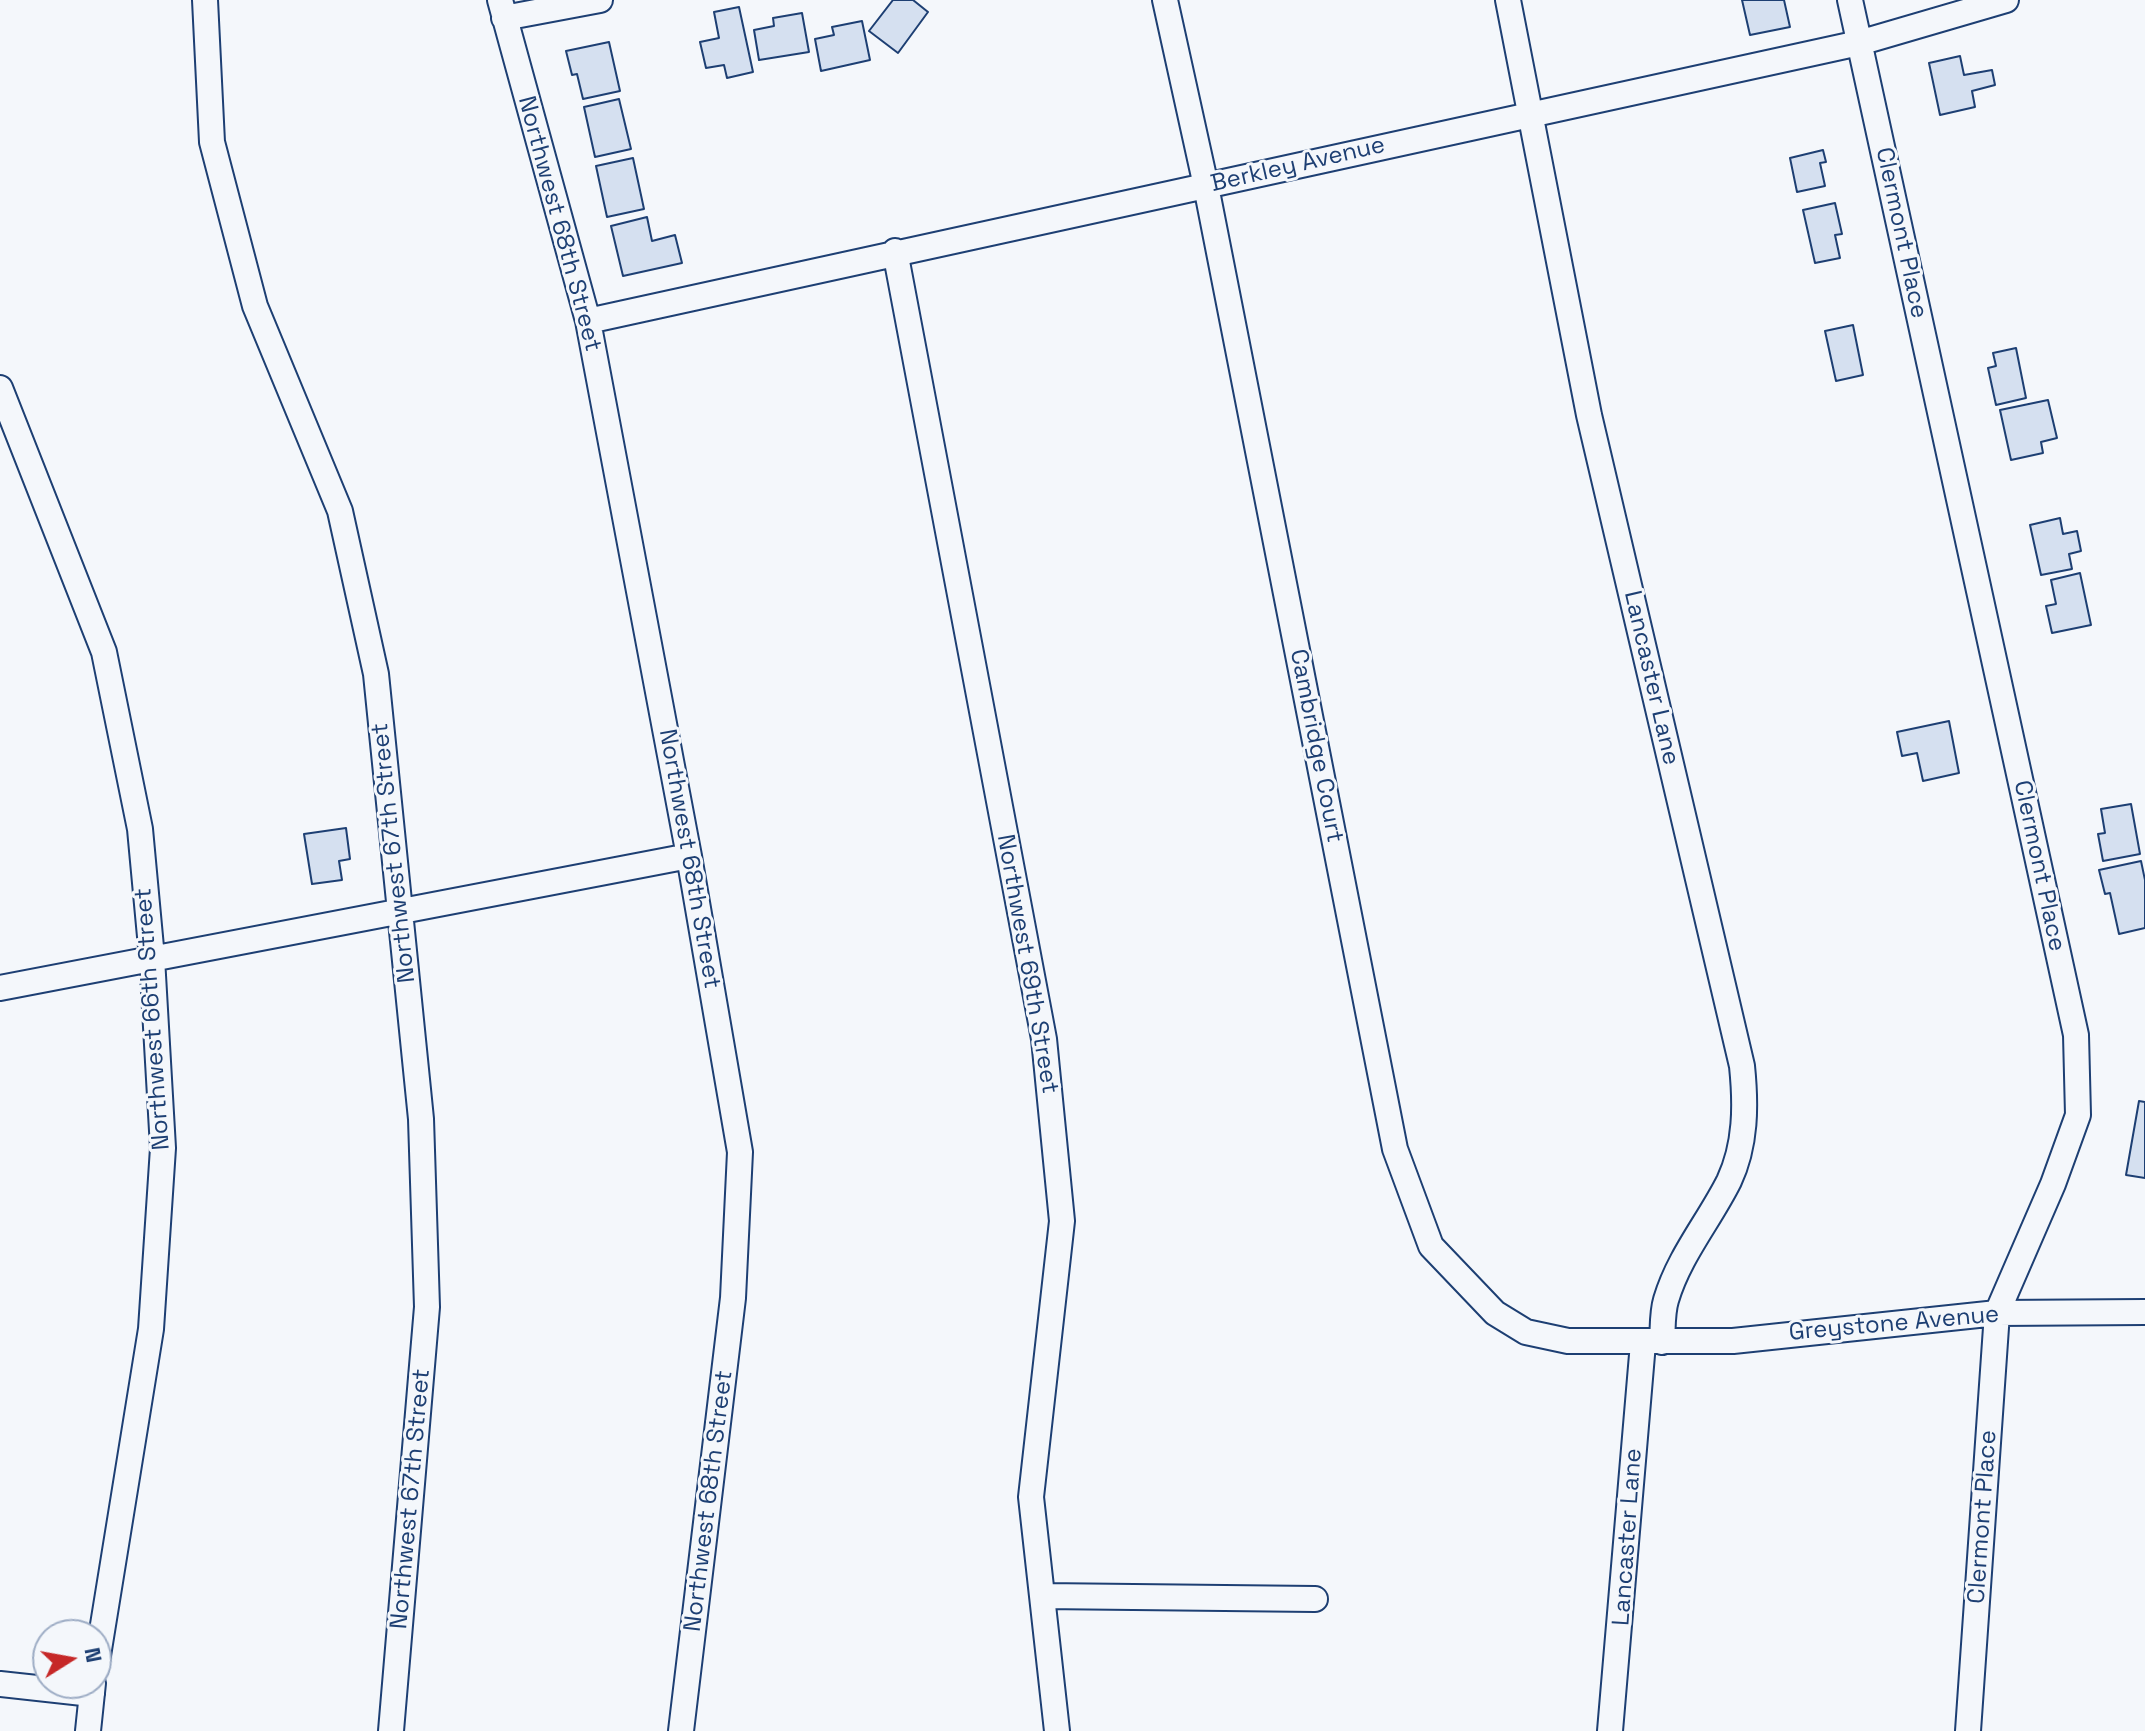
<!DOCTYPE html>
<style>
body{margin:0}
#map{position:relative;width:2145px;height:1731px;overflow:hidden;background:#f4f7fb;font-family:"Space Grotesk",sans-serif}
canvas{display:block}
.north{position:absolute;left:32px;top:1619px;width:80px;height:80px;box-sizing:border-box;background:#f4f7fb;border:2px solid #9eadc5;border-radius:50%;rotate:79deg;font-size:22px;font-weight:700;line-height:32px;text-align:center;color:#1d3f73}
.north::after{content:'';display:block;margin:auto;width:28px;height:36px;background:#c62828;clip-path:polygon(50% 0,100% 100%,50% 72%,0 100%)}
</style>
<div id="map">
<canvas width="2145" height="1731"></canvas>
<div class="north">N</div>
</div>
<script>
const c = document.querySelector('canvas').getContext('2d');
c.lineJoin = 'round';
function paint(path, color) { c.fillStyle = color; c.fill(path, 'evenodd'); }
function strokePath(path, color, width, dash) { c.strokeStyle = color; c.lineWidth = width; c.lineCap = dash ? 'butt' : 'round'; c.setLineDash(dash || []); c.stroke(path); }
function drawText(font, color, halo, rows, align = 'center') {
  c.font = font + ' "Space Grotesk",sans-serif'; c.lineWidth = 6; c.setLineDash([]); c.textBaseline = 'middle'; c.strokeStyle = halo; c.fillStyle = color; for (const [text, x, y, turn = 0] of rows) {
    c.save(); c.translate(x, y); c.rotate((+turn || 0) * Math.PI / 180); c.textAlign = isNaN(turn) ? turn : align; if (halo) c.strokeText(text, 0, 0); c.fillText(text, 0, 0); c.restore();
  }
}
const building = new Path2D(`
 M893,0H913L928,12L898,53L869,31Z
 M1742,0H1784L1790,27L1750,35Z
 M739,7L753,72L727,78L724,65L706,68L700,42L719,38L714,12Z
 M802,13L809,52L759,60L754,30L774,26L773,18Z
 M862,21L870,60L821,71L815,39L834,35L832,27Z
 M609,42L620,91L583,99L577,74L572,75L566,51Z
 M1960,56L1964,75L1992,70L1995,85L1972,91L1975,107L1940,115L1929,63Z
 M619,99L631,149L595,157L584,107Z
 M1823,150L1826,162L1820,163L1825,186L1797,192L1790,158Z
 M633,158L644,209L607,217L596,166Z
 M1835,203L1842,234L1835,235L1840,258L1815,263L1803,210Z
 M647,217L652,241L675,235L682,263L623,276L611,226Z
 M1853,325L1863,375L1836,381L1825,331Z
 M2016,348L2026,398L1996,405L1988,368L1996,366L1993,353Z
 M2048,400L2057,438L2041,442L2043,453L2011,460L2000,410Z
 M2060,518L2063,534L2077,531L2081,551L2069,554L2072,569L2041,575L2030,525Z
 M2080,573L2091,625L2052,633L2046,606L2056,604L2051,580Z
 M1949,721L1959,773L1923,781L1917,753L1902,756L1897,732Z
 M2131,804L2140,854L2103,861L2098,834L2105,833L2101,809Z
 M346,828L350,859L339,861L342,880L312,884L304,834Z
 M2141,861L2145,880V928L2119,934L2110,893L2105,894L2099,870Z
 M2139,1101L2145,1102V1178L2126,1175Z`);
paint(building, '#d5e0f0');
strokePath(building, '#1d3f73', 2);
const minor = new Path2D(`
 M205,0L212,142L255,306L340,511L376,674L421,1119L427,1307L391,1731
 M500,0L588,321L689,856L740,1152L733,1298L681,1731
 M1165,0L1206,186L1395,1149L1431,1246L1495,1313L1526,1332L1568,1341H1733L1997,1313L2145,1312
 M1508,0L1589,415L1742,1066C1746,1105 1746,1145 1729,1181C1709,1221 1679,1256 1666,1300C1662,1313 1663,1329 1662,1342
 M1850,0L2076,1035L2078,1115L2053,1184L1997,1313L1968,1731
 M504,18L600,0
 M895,251L1044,1039L1062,1221L1031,1497L1057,1731
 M588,321L1859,43L2006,0
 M0,388L104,652L140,829L152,958L163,1148L151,1329L96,1668
 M0,988L689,856
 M1043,1596L1315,1599
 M0,1684L92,1694
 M88,1731L93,1683
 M1610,1731L1643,1343`);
strokePath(minor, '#1d3f73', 28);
strokePath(minor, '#f4f7fb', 24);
drawText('24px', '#1d3f73', '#f4f7fb', [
 ["Berkley Avenue",1298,165,-13],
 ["Northwest 68th Street",559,224,75],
 ["Clermont Place",1901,233,78],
 ["Lancaster Lane",1651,678,77],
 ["Cambridge Court",1316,746,79],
 ["Northwest 67th Street",394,853,-96],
 ["Northwest 68th Street",689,859,80],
 ["Clermont Place",2039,866,78],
 ["Northwest 69th Street",1027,964,80],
 ["Northwest 66th Street",153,1019,-94],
 ["Greystone Avenue",1894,1324,-5],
 ["Northwest 67th Street",411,1499,-85],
 ["Northwest 68th Street",709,1501,-83],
 ["Clermont Place",1983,1517,-86],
 ["Lancaster Lane",1628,1537,-86]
]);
</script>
